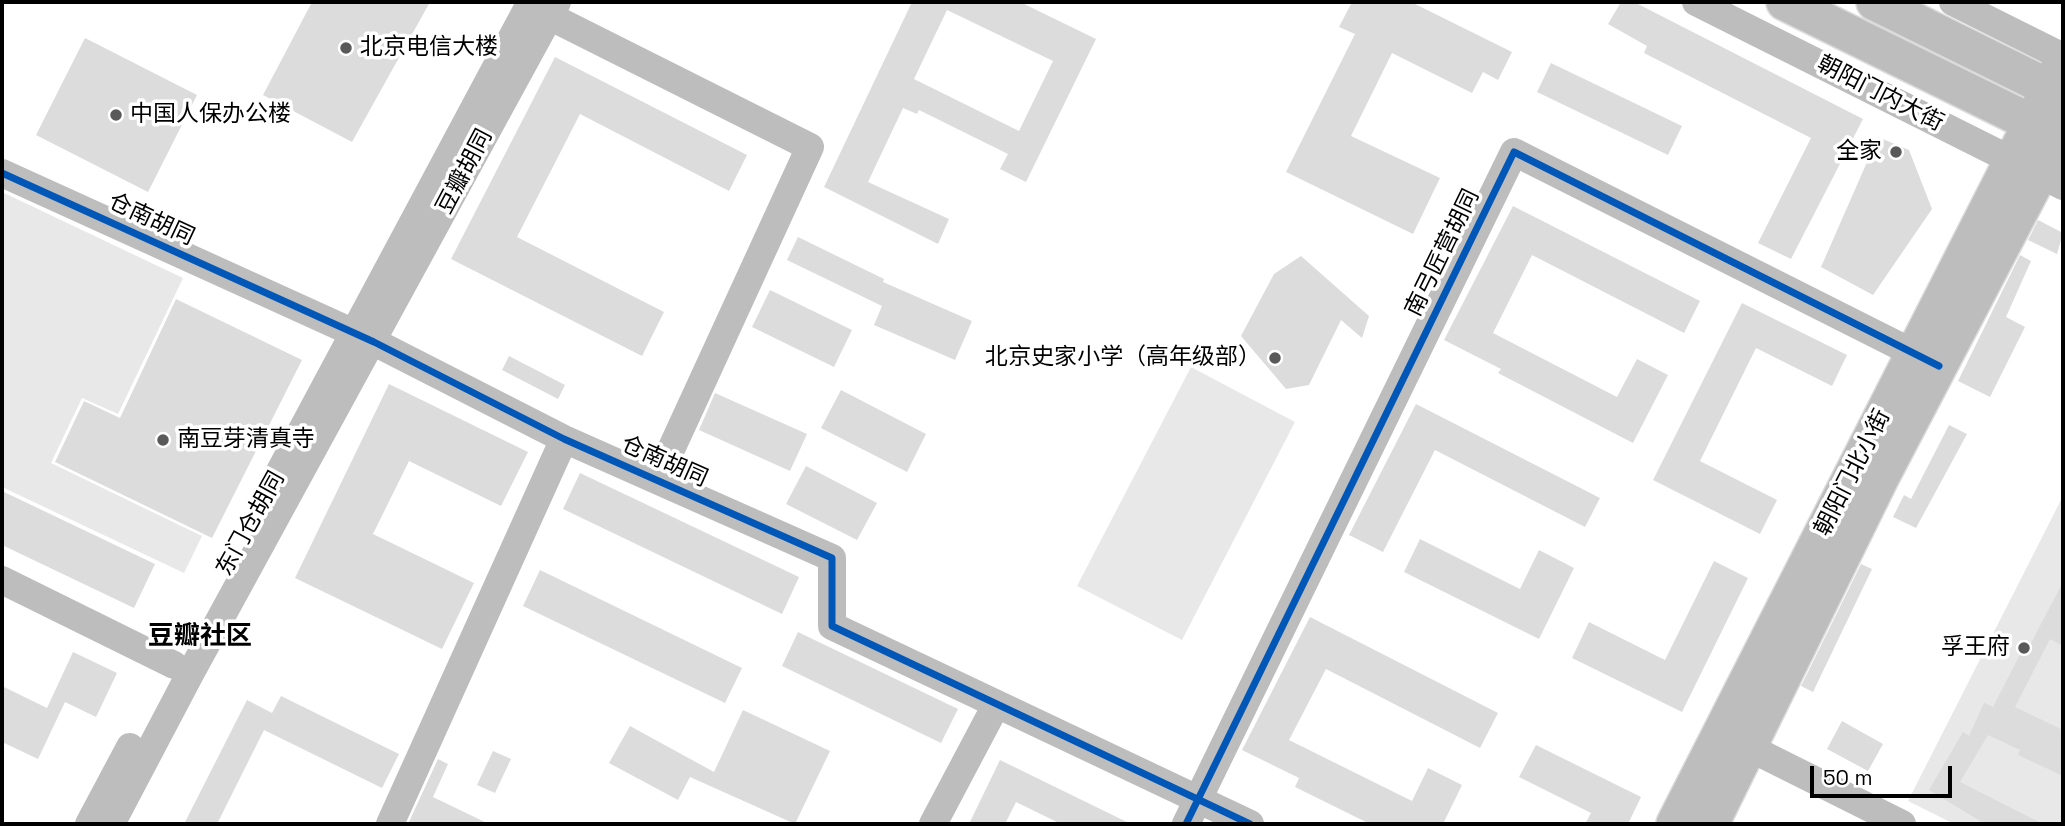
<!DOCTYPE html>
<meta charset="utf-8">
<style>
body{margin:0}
#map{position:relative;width:2065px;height:826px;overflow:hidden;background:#fff;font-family:"Space Grotesk",sans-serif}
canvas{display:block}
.frame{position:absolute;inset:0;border:4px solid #000;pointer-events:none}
.scale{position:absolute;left:1810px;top:766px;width:142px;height:32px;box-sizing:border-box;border:4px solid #000;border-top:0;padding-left:9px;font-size:21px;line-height:24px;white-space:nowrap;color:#000;-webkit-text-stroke:5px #fff;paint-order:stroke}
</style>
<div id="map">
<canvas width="2065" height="826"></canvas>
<div class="frame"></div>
<div class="scale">50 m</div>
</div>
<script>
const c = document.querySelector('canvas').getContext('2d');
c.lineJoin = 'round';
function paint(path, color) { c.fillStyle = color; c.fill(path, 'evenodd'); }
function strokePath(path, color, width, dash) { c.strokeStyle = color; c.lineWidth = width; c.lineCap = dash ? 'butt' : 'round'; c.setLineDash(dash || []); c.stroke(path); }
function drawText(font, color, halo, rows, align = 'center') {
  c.font = font + ' "Space Grotesk","Noto Sans SC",sans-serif'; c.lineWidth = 7; c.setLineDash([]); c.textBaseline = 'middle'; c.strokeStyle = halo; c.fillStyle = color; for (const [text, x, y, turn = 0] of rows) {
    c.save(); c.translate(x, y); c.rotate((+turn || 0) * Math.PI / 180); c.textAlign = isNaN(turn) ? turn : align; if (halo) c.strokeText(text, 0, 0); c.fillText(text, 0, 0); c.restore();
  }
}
paint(new Path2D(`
 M2,192L183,278L118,414L82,398L51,463L202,536L184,573L2,487Z
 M1191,367L1295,422L1182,640L1077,586Z
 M2063,496V824H1954L1908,801Z`), '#e8e8e8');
paint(new Path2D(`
 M312,2H430L352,142L263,95Z
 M912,2H1020L1096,39L1026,182L1000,169L1008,154L919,110L917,114L903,108L868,182L949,219L938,244L824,187ZM947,10L1053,61L1019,131L914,79Z
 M1352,2H1411L1512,52L1498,80L1483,72L1472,93L1392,53L1351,136L1440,178L1413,234L1286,172L1355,34L1339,27Z
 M1621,2H1634L1863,119L1791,259L1758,243L1811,138L1644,53L1647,46L1608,24Z
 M85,38L197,95L148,192L36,135Z
 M555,57L747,155L729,191L580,114L517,237L664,312L642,356L451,259Z
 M1551,63L1682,126L1668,155L1537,92Z
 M1878,137L1909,150L1932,209L1873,295L1821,267Z
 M1513,206L1700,301L1684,333L1532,255L1493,333L1617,397L1637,359L1668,375L1633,443L1498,373L1501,369L1444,340Z
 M2038,220L2063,233L2057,254L2028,240Z
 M798,237L884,279L883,282L972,321L955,360L874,325L882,306L787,260Z
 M2020,255L2031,261L2006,317L2025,327L1990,397L1958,381Z
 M1301,256L1369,316L1362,338L1341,320L1309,385L1286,389L1241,336L1274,274Z
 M770,290L852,330L834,367L752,327Z
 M176,299L302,360L212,538L55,462L84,401L120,418Z
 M1742,303L1847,355L1832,386L1756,348L1700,461L1777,500L1760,534L1653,480Z
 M509,356L565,385L558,399L502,370Z
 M389,384L528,452L501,506L409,461L373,534L474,583L442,649L295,578Z
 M841,390L926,434L907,472L821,428Z
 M715,393L807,434L790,471L699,430Z
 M1416,404L1600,498L1585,527L1435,450L1383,552L1349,535Z
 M1949,425L1967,434L1916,528L1893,517L1904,495L1911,499Z
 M806,466L877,503L857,540L786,504Z
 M580,473L799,577L782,614L563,509Z
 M2,491L155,564L134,608L2,545Z
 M1420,539L1520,589L1539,550L1574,568L1539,639L1404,572Z
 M1714,561L1748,578L1682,712L1572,658L1589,622L1665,660Z
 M1861,564L1872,569L1813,692L1801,686Z
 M540,570L742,668L725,703L523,606Z
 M2063,582V646L2050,639L2015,707L2063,730V776L2018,755L2020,750L1988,735L1960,782L2043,824H1985L1929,790L1963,732L1969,736L1984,703L1993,707L2026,643L2030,645Z
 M1310,617L1498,713L1480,748L1326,669L1289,740L1412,801L1428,768L1462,785L1443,824H1370L1295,787L1299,778L1242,750Z
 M798,632L958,709L941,743L782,666Z
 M73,652L117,673L96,717L65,702L38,759L2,742V686L47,708Z
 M281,696L399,754L382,788L264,730L217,824H184L247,700L272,713Z
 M743,710L830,751L795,824L690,777L678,800L609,763L630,726L714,772Z
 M1842,721L1883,744L1868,771L1827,749Z
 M1536,745L1641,797L1628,824H1585L1591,813L1519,777Z
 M493,751L511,759L495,793L477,785Z
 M438,759L448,764L433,797L489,824H408Z
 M1000,760L1131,824H1061L1016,802L1005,824H969Z`), '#dcdcdc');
const major = new Path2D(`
 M1785,2L2054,134
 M1875,2L2063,95
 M1675,824L2063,62
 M1710,824L1880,478L2063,128`);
strokePath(major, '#dbdbdb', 40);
strokePath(new Path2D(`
 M1696,2L2063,186
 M1953,2L2063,57
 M549,16L810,147L657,480
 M2,173L374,342L564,439L832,558V626L1250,824
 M280,471L531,2
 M2,580L174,665
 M1748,747L1902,824
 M89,824L130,747
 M111,824L190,674L557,2
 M390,824L564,439
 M933,824L996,705
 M1186,824L1514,152L1931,362`), '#bdbdbd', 28);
strokePath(major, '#bdbdbd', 37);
strokePath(new Path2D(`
 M2,173L374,342L564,439L832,558V626L1250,824
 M1186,824L1514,152L1939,366`), '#0057b8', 7);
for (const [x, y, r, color] of [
 [346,48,7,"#595959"],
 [116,115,7,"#595959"],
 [1896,152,7,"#595959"],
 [1275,358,7,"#595959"],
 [163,440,7,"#595959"],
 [2024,648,7,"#595959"]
]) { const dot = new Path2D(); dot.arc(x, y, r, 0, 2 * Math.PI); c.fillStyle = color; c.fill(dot); strokePath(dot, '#fff', 2.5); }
drawText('23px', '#000', '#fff', [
 ["北京电信大楼",360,48],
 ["中国人保办公楼",130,115],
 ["全家",1882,152,"right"],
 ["北京史家小学（高年级部）",1261,358,"right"],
 ["南豆芽清真寺",177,440],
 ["孚王府",2010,648,"right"]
], 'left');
drawText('23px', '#000', '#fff', [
 ["朝阳门内大街",1880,94,27],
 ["豆瓣胡同",465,172,-62],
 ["仓南胡同",151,220,25],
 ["南弓匠营胡同",1443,253,-64],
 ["仓南胡同",664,462,24],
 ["朝阳门北小街",1853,473,-63],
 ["东门仓胡同",251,524,-61]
]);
drawText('bold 26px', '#000', '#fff', [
 ["豆瓣社区",200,637]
]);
</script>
